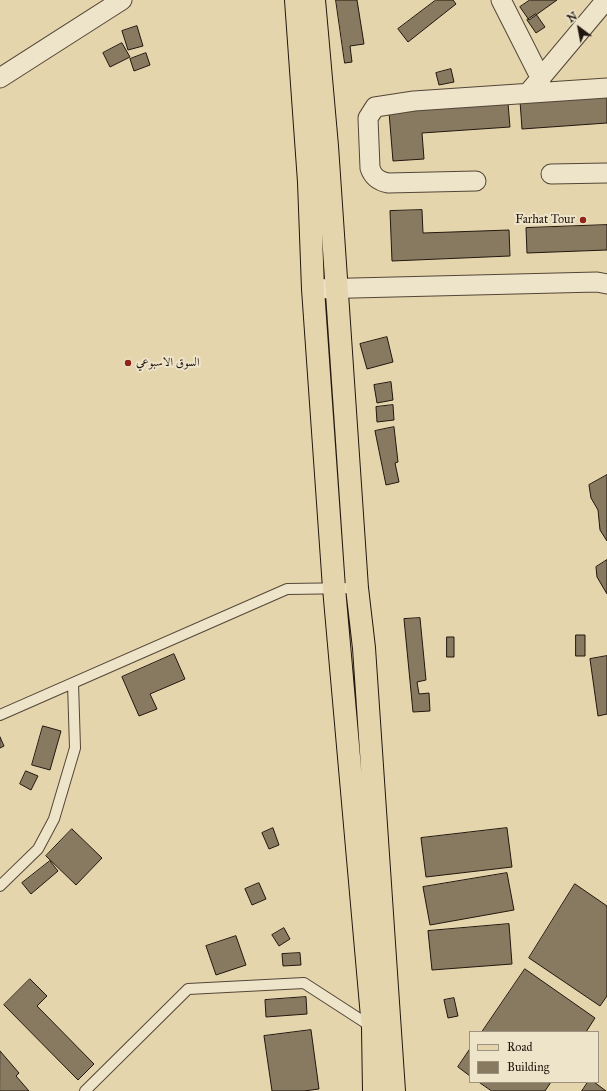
<!DOCTYPE html>
<meta charset="utf-8">
<style>
body{margin:0}
#map{position:relative;width:607px;height:1091px;overflow:hidden;background:#e5d5ad;font-family:"IM FELL Great Primer",serif}
canvas{display:block}
.legend{position:absolute;left:469px;top:1031px;width:130px;height:52px;box-sizing:border-box;background:#eee4ca;border:1px solid #9c927f;margin:0;padding:5px 7px;list-style:none;font-size:12px;color:#22170e}
.legend li{display:flex;align-items:center;gap:8px;height:20px}
.legend b{width:20px;border:1px solid #9c927f}
.north{position:absolute;left:559px;top:8px;width:40px;height:40px;-webkit-text-stroke:3px #eee4ca;paint-order:stroke;rotate:328deg;font-size:11px;font-weight:700;line-height:16px;text-align:center;color:#22170e}
.north::after{content:'';display:block;margin:auto;width:14px;height:18px;background:#22170e;clip-path:polygon(50% 0,100% 100%,50% 72%,0 100%)}
</style>
<div id="map">
<canvas width="607" height="1091"></canvas>
<ul class="legend">
<li><b style="height:5px;background:#e5d5ad"></b>Road</li>
<li><b style="height:11px;background:#877a61"></b>Building</li>
</ul>
<div class="north">N</div>
</div>
<script>
const c = document.querySelector('canvas').getContext('2d');
c.lineJoin = 'round';
function paint(path, color) { c.fillStyle = color; c.fill(path, 'evenodd'); }
function strokePath(path, color, width, dash) { c.strokeStyle = color; c.lineWidth = width; c.lineCap = dash ? 'butt' : 'round'; c.setLineDash(dash || []); c.stroke(path); }
function drawText(font, color, halo, rows, align = 'center') {
  c.font = font + ' "IM FELL Great Primer",Amiri,serif'; c.lineWidth = 4; c.setLineDash([]); c.textBaseline = 'middle'; c.strokeStyle = halo; c.fillStyle = color; for (const [text, x, y, turn = 0] of rows) {
    c.save(); c.translate(x, y); c.rotate((+turn || 0) * Math.PI / 180); c.textAlign = isNaN(turn) ? turn : align; if (halo) c.strokeText(text, 0, 0); c.fillText(text, 0, 0); c.restore();
  }
}
const building = new Path2D(`
 M336,0H357L364,44L350,46L352,62L345,63Z
 M436,0H453L456,4L408,42L398,29Z
 M530,0H557L529,20L520,7Z
 M536,14L545,27L536,33L527,20Z
 M137,26L143,46L128,50L122,31Z
 M122,43L130,57L110,67L103,53Z
 M146,53L150,65L134,71L130,59Z
 M451,69L454,82L439,85L436,73Z
 M607,95V123L522,129L520,101Z
 M508,103L510,127L422,133L424,159L393,161L389,112Z
 M422,210L423,233L509,230L510,256L392,261L390,211Z
 M607,225V250L527,253L526,228Z
 M387,337L393,362L367,369L360,344Z
 M391,382L393,400L377,403L374,385Z
 M393,405L394,420L377,422L376,407Z
 M394,427L398,462L395,463L399,482L386,485L375,431Z
 M607,475V541L600,530L598,510L591,498L589,485Z
 M607,560V594L597,577L596,567Z
 M420,618L426,680L417,682L419,694L429,693L430,711L413,712L404,619Z
 M576,635H585V656H576Z
 M447,637H454V657H447Z
 M174,654L185,679L150,694L157,709L139,716L122,677Z
 M607,656V714L598,716L590,659Z
 M43,726L61,731L50,770L32,765Z
 M0,737L4,746L0,748Z
 M26,771L38,776L31,790L20,784Z
 M273,828L279,845L269,849L262,833Z
 M507,828L512,867L426,877L421,838Z
 M72,829L102,858L76,885L46,856Z
 M50,861L58,871L31,894L22,883Z
 M507,873L514,910L430,925L423,887Z
 M259,883L266,899L252,905L245,889Z
 M575,884L607,906V996L600,1006L529,958Z
 M509,924L512,964L432,970L428,931Z
 M284,928L290,939L279,946L272,935Z
 M236,936L246,965L216,975L206,946Z
 M300,953L301,965L283,966L282,954Z
 M525,969L595,1018L586,1032H482Z
 M30,979L47,996L37,1006L94,1064L78,1080L4,1005Z
 M306,997L307,1014L266,1017L265,1000Z
 M454,998L458,1016L448,1018L444,1000Z
 M311,1030L319,1089L304,1091H272L264,1036Z
 M470,1049V1076L458,1067Z
 M0,1051L19,1073L16,1076L29,1091H0Z
 M479,1082H551L545,1091H492Z
 M588,1082H594L606,1091H582Z`);
paint(building, '#877a61');
strokePath(building, '#22170e', 1);
const lane = new Path2D(`
 M0,715L287,589L357,588
 M0,886L38,849L54,819L75,748L73,683
 M85,1091L188,989L304,983L372,1027`);
const street = new Path2D(`
 M501,0L541,79
 M0,78L122,0
 M528,93L606,0
 M551,174L607,173
 M476,181L388,183C378,181 373,177 370,168L368,118L375,107L414,101L607,88
 M313,289L597,282L607,284`);
const primary = new Path2D(`
 M296,0L309,182L313,289L334,588L373,1028L374,1091
 M314,0L327,146L357,588L364,648L394,1091`);
strokePath(lane, '#534636', 12);
strokePath(street, '#534636', 21);
strokePath(primary, '#22170e', 24);
strokePath(lane, '#eee4ca', 10);
strokePath(street, '#eee4ca', 19);
strokePath(primary, '#e5d5ad', 22);
for (const [x, y, r, color] of [
 [583,220,4,"#8f2418"],
 [128,363,4,"#8f2418"]
]) { const dot = new Path2D(); dot.arc(x, y, r, 0, 2 * Math.PI); c.fillStyle = color; c.fill(dot); strokePath(dot, '#eee4ca', 1.5); }
drawText('12px', '#22170e', '#eee4ca', [
 ["Farhat Tour",575,220],
 ["السوق الاسبوعي",136,363,"left"]
], 'right');
</script>
